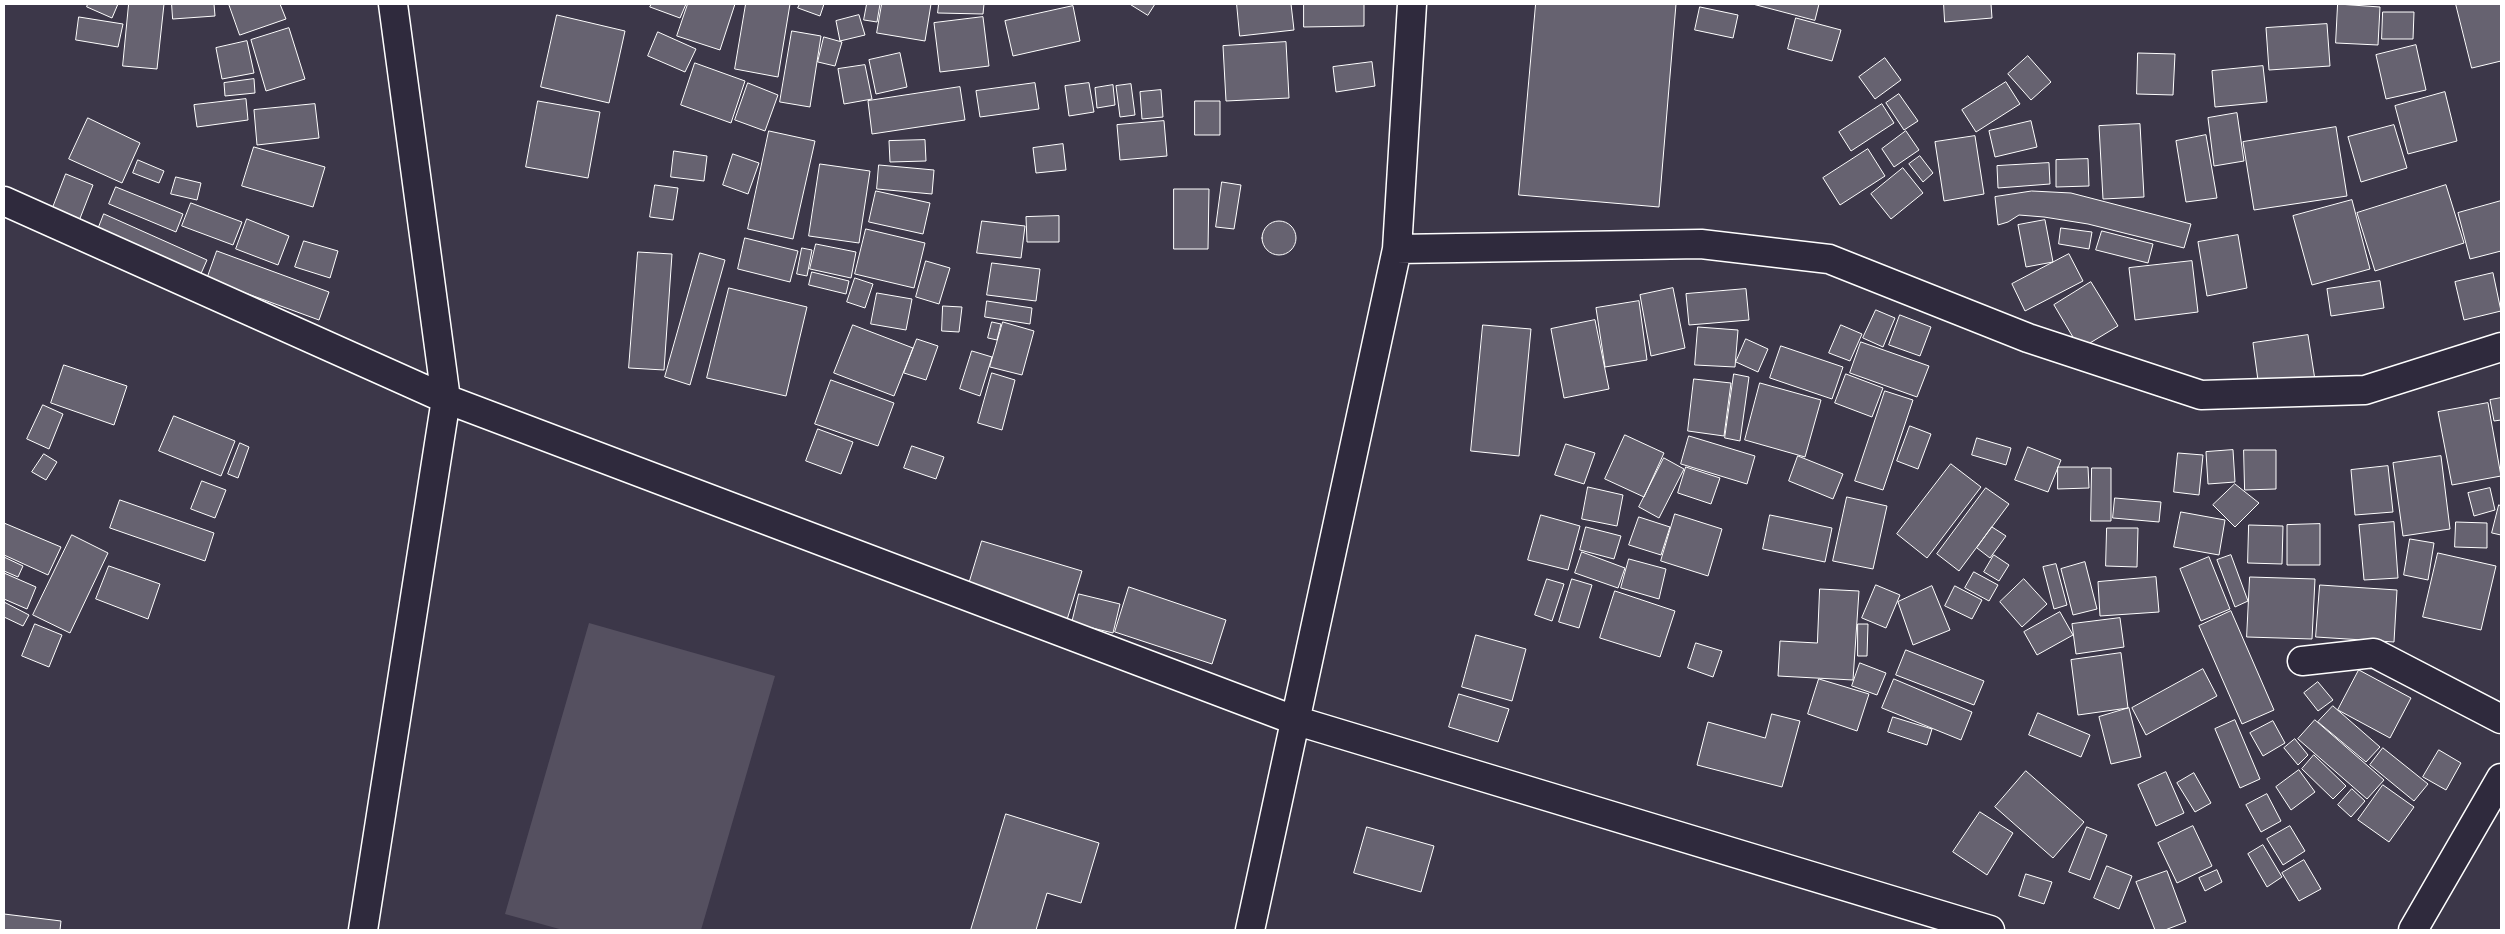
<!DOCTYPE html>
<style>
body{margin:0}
#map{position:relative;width:2505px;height:934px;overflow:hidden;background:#3c3749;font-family:"Balsamiq Sans",sans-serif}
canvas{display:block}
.frame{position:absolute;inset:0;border:5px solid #fff;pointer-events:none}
</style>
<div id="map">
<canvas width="2505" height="934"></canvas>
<div class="frame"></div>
</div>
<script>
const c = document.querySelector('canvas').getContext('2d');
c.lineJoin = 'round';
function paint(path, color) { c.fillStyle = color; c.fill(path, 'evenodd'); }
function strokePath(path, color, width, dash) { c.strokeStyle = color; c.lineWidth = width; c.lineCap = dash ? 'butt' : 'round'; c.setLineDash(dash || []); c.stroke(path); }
paint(new Path2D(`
 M589,623L775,676L701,930H563L505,914Z`), '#555060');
const building = new Path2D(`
 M88,4H118L112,18L87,7Z
 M129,4H164L157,69L123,66Z
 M172,4H214L215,16L173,19Z
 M229,4H280L286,19L240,35Z
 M652,4H686L680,18L650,7Z
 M688,4H735L720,50L677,36Z
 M746,4H790L778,77L735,69Z
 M800,4H824L820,16L798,8Z
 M867,4H880L877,22L864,20Z
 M882,4H931L925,41L877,33Z
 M939,4H984L983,14L938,13Z
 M1130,4H1155L1148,15Z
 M1237,4H1291L1294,30L1240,36Z
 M1304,4H1364V26L1304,27Z
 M1536,4H1676L1659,207L1519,195Z
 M1753,4H1819L1815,20Z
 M1944,4H1991L1992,18L1945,22Z
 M2338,4L2380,7L2378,45L2336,43Z
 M2456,4H2501V61L2472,68Z
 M1073,6L1080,41L1013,56L1005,21Z
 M1700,7L1738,15L1733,38L1695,30Z
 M2383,12H2414L2413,39H2382Z
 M557,15L625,31L609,103L541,87Z
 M859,15L865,35L840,41L836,21Z
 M79,17L123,24L118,47L76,40Z
 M983,17L989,66L940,72L934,23Z
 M1796,18L1841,30L1832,61L1788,49Z
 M2327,24L2330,66L2269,70L2266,28Z
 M289,28L305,79L266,91L251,40Z
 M792,31L821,36L810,107L780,102Z
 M658,32L696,49L685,72L648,56Z
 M824,37L842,42L835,66L818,62Z
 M247,41L254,73L222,79L216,48Z
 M1286,42L1289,98L1226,101L1223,46Z
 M2416,45L2426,90L2386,99L2376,55Z
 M900,53L907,87L876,94L869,60Z
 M2138,53L2175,54L2173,95L2137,94Z
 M2028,56L2051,82L2031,100L2008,74Z
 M1885,58L1901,80L1875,99L1859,77Z
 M1372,62L1375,86L1336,92L1333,67Z
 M695,63L745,81L731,123L681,105Z
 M865,65L872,99L844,104L838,69Z
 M2263,66L2267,102L2215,107L2212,71Z
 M254,79L255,93L225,96L224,83Z
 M2006,82L2020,104L1976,132L1962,110Z
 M748,83L778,95L765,131L735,120Z
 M1035,83L1039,109L980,117L976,91Z
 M1089,83L1094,112L1069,116L1065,86Z
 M1131,84L1135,115L1120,117L1116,86Z
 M1113,85L1115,105L1097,108L1095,88Z
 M960,87L965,120L872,134L868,101Z
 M1161,90L1163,117L1142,119L1140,92Z
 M2445,92L2457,141L2408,154L2395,106Z
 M1899,94L1918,121L1904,130L1886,103Z
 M246,99L248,120L197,127L194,105Z
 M538,101L600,112L588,178L526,167Z
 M1195,101H1220V135H1195Z
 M315,104L319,138L257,145L254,110Z
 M1882,104L1894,123L1851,151L1839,132Z
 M2237,113L2244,161L2214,166L2208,118Z
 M88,118L140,143L122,183L69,159Z
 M1164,121L1167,156L1120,160L1117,125Z
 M2031,121L2037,147L1995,157L1989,131Z
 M2140,124L2144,197L2103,199L2099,126Z
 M2394,125L2407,168L2361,182L2348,137Z
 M2336,127L2347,196L2254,210L2243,142Z
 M769,131L815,141L793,239L748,229Z
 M1906,131L1919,150L1894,167L1882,149Z
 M2206,135L2217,198L2186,202L2176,141Z
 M1975,136L1984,194L1944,201L1935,142Z
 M925,140L926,161L890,162L889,141Z
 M1063,144L1066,170L1036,173L1033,148Z
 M254,147L325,167L313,207L242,186Z
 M1868,149L1885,176L1840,205L1823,178Z
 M674,151L707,156L704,181L671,177Z
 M733,154L759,163L748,194L723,185Z
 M1920,156L1933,173L1923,182L1909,164Z
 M2088,159L2089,186L2056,187V160Z
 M138,160L164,171L159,183L133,173Z
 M2049,163L2050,184L1998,188L1997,166Z
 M820,164L870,171L859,243L809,236Z
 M879,165L934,170L932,194L877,189Z
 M1903,168L1923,193L1891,219L1871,194Z
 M66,174L93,185L79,221L52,210Z
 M176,177L201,183L197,200L171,194Z
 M1222,182L1241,185L1234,229L1216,227Z
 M655,185L678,188L673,220L650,217Z
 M2446,185L2464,243L2375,271L2357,213Z
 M116,187L183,214L176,232L109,204Z
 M1174,189H1209L1208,249H1174Z
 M876,191L930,203L923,234L869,222Z
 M2032,191L2071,193L2191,224L2184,248L2088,224L2044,217L2019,215L2008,222L1998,225L1995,197Z
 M2352,200L2370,269L2312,285L2293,216Z
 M2501,201V251L2470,259L2458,213Z
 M191,203L242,222L233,245L182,226Z
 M104,214L207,260L199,278L97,232Z
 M1059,216V242H1027L1026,217Z
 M247,219L289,236L278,265L236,249Z
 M2045,220L2053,262L2026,267L2018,225Z
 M982,221L1025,226L1021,258L977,253Z
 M1262 238a17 17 0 1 1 34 0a17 17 0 1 1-34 0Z
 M2061,228L2092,232L2089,249L2059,244Z
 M866,229L925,243L914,288L855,274Z
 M2102,231L2153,244L2148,263L2096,250Z
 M2238,235L2247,288L2207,296L2198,242Z
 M745,238L798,251L790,282L738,269Z
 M304,241L338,251L330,278L295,267Z
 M816,244L856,252L851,278L810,269Z
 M802,248L812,250L807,276L797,274Z
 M217,251L329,292L319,320L207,279Z
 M638,252L672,254L664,370L629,368Z
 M700,253L725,260L690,385L665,377Z
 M2069,254L2083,281L2025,311L2012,284Z
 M926,261L950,268L939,304L916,297Z
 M2192,261L2198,312L2135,320L2129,268Z
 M992,263L1040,269L1036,301L987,295Z
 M812,272L849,281L846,294L809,285Z
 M2493,273L2501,311L2464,320L2455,282Z
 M855,278L873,284L865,308L847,302Z
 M2380,281L2384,308L2331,316L2327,289Z
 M2091,282L2118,326L2080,349L2054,305Z
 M729,288L807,307L786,396L707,378Z
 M1673,288L1685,348L1651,356L1640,295Z
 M1746,289L1749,320L1689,325L1686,294Z
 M877,293L912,299L906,330L871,324Z
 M987,301L1032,308L1030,324L985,317Z
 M1639,301L1647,360L1605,367L1596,308Z
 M943,306L962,307L959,332L942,331Z
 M1876,310L1895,318L1883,347L1863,338Z
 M1900,315L1931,327L1920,356L1889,345Z
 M1595,320L1609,389L1564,398L1551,329Z
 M992,322L1001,324L997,340L988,338Z
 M1003,322L1034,331L1022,375L990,367Z
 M853,325L913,348L894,396L834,373Z
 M1483,325L1531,329L1519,456L1471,451Z
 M1841,325L1862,334L1850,361L1829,353Z
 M1698,327L1738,330L1735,367L1695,365Z
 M2308,335L2315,380L2259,388L2253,343Z
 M917,339L938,346L926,380L904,373Z
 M1746,339L1768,349L1758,372L1736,362Z
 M1861,342L1929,366L1917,397L1850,373Z
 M1781,346L1843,367L1832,399L1770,378Z
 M972,351L992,357L980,396L960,389Z
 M64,365L127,386L114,425L51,403Z
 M992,373L1015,380L1002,430L978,423Z
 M1734,374L1749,377L1740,441L1725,438Z
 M1846,374L1883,388L1872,417L1835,403Z
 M1694,379L1731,383L1724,436L1688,431Z
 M831,380L894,403L878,446L815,424Z
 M1760,383L1821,400L1805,457L1745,440Z
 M1885,391L1913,400L1883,490L1855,481Z
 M2501,398V420L2494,421L2490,400Z
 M2488,403L2501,476L2452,485L2438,412Z
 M43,405L63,414L49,449L27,439Z
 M174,416L235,441L221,476L159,451Z
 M1910,426L1931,434L1918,469L1897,461Z
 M818,429L853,442L841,474L806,461Z
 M1625,435L1664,453L1644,497L1605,479Z
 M1689,436L1755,456L1747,484L1681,464Z
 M1977,438L2011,448L2006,465L1972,455Z
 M240,443L249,447L238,478L228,474Z
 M1566,444L1595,453L1584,484L1555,475Z
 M912,446L944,457L936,479L904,468Z
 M2028,447L2061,460L2048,492L2015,480Z
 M2233,450L2235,482L2208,484L2206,452Z
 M2244,450H2276V489L2245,490Z
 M2178,453L2203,455L2199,495L2174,492Z
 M44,454L57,462L46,480L32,472Z
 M1798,456L1843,474L1833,499L1789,481Z
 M2441,456L2450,529L2403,536L2393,463Z
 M1664,458L1684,469L1659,518L1639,507Z
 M1951,464L1981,487L1927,558L1897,534Z
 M2388,466L2393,512L2355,515L2351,470Z
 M1686,467L1720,478L1711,504L1678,493Z
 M2058,467H2088L2089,488L2058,489Z
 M2092,468H2111V521H2091Z
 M202,481L226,490L215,518L191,509Z
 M2235,484L2259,503L2235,527L2213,505Z
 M1588,487L1623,495L1617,526L1582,519Z
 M1986,488L2009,504L1959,571L1937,554Z
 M2490,488L2495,510L2474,516L2468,493Z
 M1847,497L1887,506L1873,569L1833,561Z
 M2115,498L2161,502L2159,522L2113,518Z
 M120,500L214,533L205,561L110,528Z
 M2499,505L2501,506V535L2492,533Z
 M2181,512L2225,520L2219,555L2174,547Z
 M1675,514L1722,529L1708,576L1661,561Z
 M1541,515L1580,526L1568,570L1528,560Z
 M1770,515L1832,528L1825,562L1763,549Z
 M1639,517L1670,527L1661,555L1629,545Z
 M2394,522L2398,578L2364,580L2359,525Z
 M2456,522L2487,523V548L2455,547Z
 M4,523L61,547L48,575L4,555Z
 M2320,524V565H2287V525Z
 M2249,525L2283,526L2282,564L2248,563Z
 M1586,527L1621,536L1614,559L1580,550Z
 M1992,527L2006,536L1990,558L1977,548Z
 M2107,528H2138L2137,567L2106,566Z
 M72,535L108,553L70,633L33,615Z
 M2410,539L2434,543L2428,580L2404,575Z
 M982,541L1082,571L1066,623L966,594Z
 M1582,552L1625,568L1618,588L1575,573Z
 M2438,553L2496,566L2481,630L2423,617Z
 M1994,555L2009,565L1999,581L1984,572Z
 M2231,555L2248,601L2235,607L2217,560Z
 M4,557L23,566L18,577L4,571Z
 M2209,557L2230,609L2201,621L2180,569Z
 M1629,559L1666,569L1659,599L1621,588Z
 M2085,562L2097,609L2073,615L2061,569Z
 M2056,564L2067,605L2054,609L2043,567Z
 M109,566L160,584L148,619L96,599Z
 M1974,572L1998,585L1989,601L1965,588Z
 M4,573L36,587L27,609L4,599Z
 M2156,577L2159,612L2100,616L2098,582Z
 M2250,577L2315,579L2312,639L2247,637Z
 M1547,579L1564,584L1552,621L1535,615Z
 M1572,579L1592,585L1579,628L1559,622Z
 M2024,579L2047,604L2022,627L2000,602Z
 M1876,585L1900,595L1886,628L1862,618Z
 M2320,585L2397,590L2394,642L2316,637Z
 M1932,586L1950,630L1913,645L1898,602Z
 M1955,586L1982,600L1972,619L1945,606Z
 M1129,587L1226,620L1212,664L1115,632Z
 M1820,589L1859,591L1853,680L1778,676L1780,641L1817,643Z
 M1615,591L1675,611L1660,657L1600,638Z
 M1079,594L1120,604L1113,633L1072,623Z
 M4,602L29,615L23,626L4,617Z
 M2231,611L2274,710L2242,724L2199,626Z
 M2060,612L2073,635L2037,655L2024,632Z
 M2120,618L2124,647L2076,654L2072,624Z
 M35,624L62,635L49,667L22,656Z
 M1858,624H1868L1867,656H1858Z
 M1476,635L1526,649L1512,701L1462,687Z
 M1696,643L1722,651L1713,677L1688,668Z
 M1906,650L1984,681L1974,705L1896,675Z
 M2121,653L2128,708L2078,715L2071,660Z
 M1860,663L1886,673L1877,695L1852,686Z
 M2203,669L2217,696L2146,735L2132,708Z
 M2359,670L2411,698L2390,738L2338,710Z
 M1819,679L1869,694L1857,731L1808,714Z
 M1894,679L1972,712L1961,740L1882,708Z
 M2318,682L2333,700L2318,711L2304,693Z
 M1459,694L1509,709L1498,742L1449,727Z
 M2333,706L2380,747L2366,762L2318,722Z
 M2129,708L2141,757L2111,764L2099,717Z
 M2038,713L2090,735L2081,757L2029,735Z
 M1772,714L1800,721L1782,787L1697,765L1708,722L1765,738Z
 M1893,717L1932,729L1927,745L1888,732Z
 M2235,720L2260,779L2240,788L2215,729Z
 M2315,720L2384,780L2367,799L2298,739Z
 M2273,721L2285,743L2263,756L2250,733Z
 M2295,739L2308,755L2298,765L2284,748Z
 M2383,748L2428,784L2414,801L2370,765Z
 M2439,750L2461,763L2446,790L2423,777Z
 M2314,755L2346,786L2333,799L2302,769Z
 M2299,770L2315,792L2291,810L2276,787Z
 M2026,771L2084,822L2053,858L1995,807Z
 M2166,772L2184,813L2156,826L2138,785Z
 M2194,773L2211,803L2195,812L2177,783Z
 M2383,785L2414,807L2389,842L2358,820Z
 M2352,789L2365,801L2351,817L2338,805Z
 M2267,794L2281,821L2261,832L2246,805Z
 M1980,812L2013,833L1987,875L1953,852Z
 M1006,814L1099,843L1081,903L1047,893L1036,930H971Z
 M2193,826L2212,866L2177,883L2158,843Z
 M2290,826L2305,851L2283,865L2267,839Z
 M1367,827L1434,846L1421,892L1354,873Z
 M2087,827L2107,835L2090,880L2069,872Z
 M2263,845L2282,877L2267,887L2248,854Z
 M2304,860L2321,889L2299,901L2282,873Z
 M2107,866L2132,876L2119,909L2094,898Z
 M2217,870L2222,882L2205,891L2199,878Z
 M2167,871L2186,922L2165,930H2155L2136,882Z
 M2026,874L2052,882L2044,904L2019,896Z
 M4,914L61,921L60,930H4Z`);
paint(building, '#666270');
strokePath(building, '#fff', 1);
const minor = new Path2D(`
 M4,201L446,399L1294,720L1990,930
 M1397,249L1701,244L1829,259L2028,338L2201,395L2365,390L2501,347
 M2302,661L2374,653L2501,719
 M363,930L446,399L393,4
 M1250,930L1397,249L1412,4
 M2413,930L2501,778`);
strokePath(minor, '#fff', 31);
strokePath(minor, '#2f2a3d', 28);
</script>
